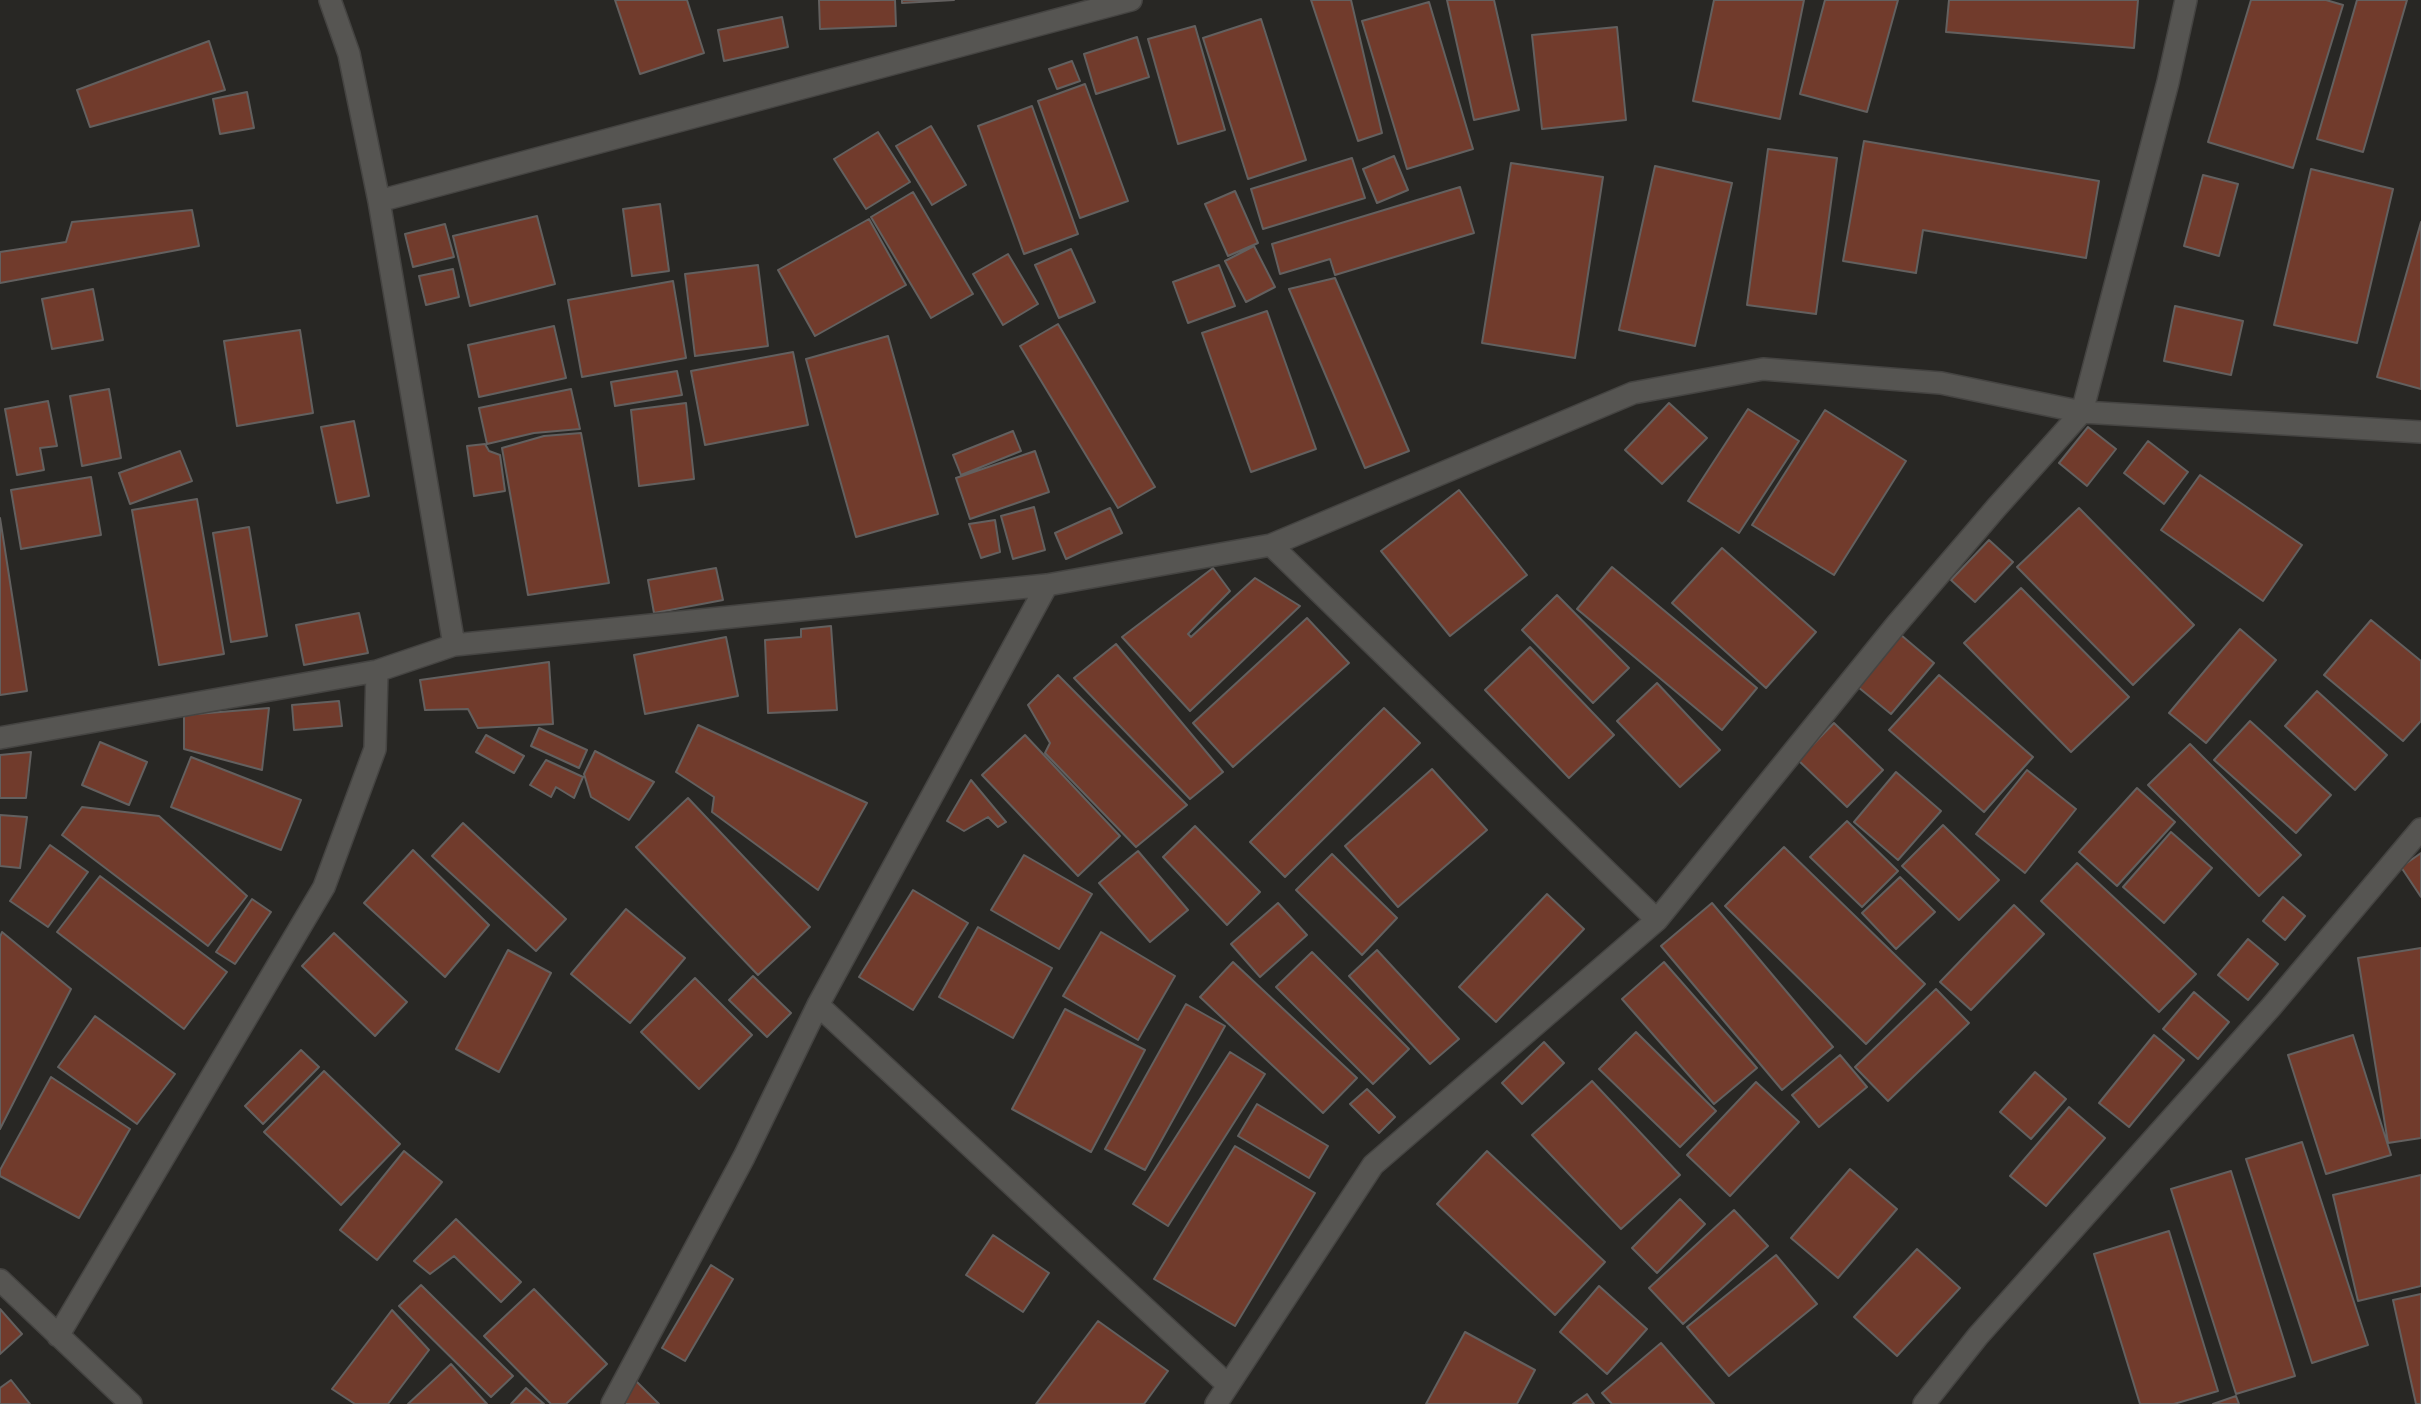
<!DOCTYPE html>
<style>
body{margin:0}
canvas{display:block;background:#282724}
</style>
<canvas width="2421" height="1404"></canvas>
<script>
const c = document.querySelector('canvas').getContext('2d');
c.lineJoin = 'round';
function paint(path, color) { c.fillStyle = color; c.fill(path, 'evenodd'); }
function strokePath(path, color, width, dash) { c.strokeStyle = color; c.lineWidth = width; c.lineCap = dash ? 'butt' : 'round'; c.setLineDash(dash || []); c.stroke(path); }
const building = new Path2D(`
 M615,0H687L704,53L640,74Z
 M819,0H895L896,26L820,29Z
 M902,0H954L902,3Z
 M1311,0H1351L1382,133L1358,141Z
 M1447,0H1494L1519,110L1474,120Z
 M1714,0H1804L1780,119L1693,101Z
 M1825,0H1898L1867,112L1800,94Z
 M1949,0H2138L2134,48L1946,32Z
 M2251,0H2326L2343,5L2293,168L2208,142Z
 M2357,0H2407L2363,152L2317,139Z
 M1429,2L1473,149L1407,169L1362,21Z
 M782,17L788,47L724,61L718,30Z
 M1261,19L1306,160L1248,179L1203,38Z
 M1195,26L1225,130L1178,144L1148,39Z
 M1617,27L1626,120L1542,129L1532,35Z
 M1137,37L1149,77L1096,94L1084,54Z
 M209,41L225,90L90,127L77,90Z
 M1072,61L1080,81L1057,89L1049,69Z
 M1085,84L1128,201L1080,218L1038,101Z
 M247,92L254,128L220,134L213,99Z
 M1032,106L1078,234L1024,254L978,126Z
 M931,126L966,185L932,205L896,146Z
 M878,132L910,182L866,209L834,159Z
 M1864,141L2099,181L2086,258L1923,230L1916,273L1843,261Z
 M1768,149L1837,158L1816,314L1747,305Z
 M1394,156L1408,190L1377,203L1363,169Z
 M1352,158L1365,198L1263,229L1251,189Z
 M1511,163L1603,177L1575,358L1482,343Z
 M1655,166L1732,183L1695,346L1619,330Z
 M2311,169L2393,189L2357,343L2274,325Z
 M2203,175L2238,184L2219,256L2184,246Z
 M1460,187L1474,233L1335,275L1330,259L1280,274L1272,244Z
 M1235,191L1258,243L1228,256L1205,204Z
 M913,192L973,294L931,318L871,217Z
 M660,204L669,271L632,276L623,209Z
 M192,210L199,246L0,283V252L66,242L72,222Z
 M537,216L555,284L470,306L453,236Z
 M869,219L906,285L815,336L778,270Z
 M2421,222V389L2377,377Z
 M445,224L454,257L413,267L405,234Z
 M1254,246L1275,287L1246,302L1225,261Z
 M1071,249L1095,302L1059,318L1035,265Z
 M1008,254L1038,304L1003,325L973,274Z
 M758,265L768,346L695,356L685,274Z
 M1219,265L1235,306L1188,323L1173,282Z
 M453,269L459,297L426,305L419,276Z
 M1335,278L1409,451L1365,468L1289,289Z
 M673,281L686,358L582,377L568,300Z
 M93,289L103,340L52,349L42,299Z
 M2175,306L2243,321L2231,375L2164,361Z
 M1267,311L1316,449L1251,472L1202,333Z
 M1058,324L1155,487L1118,508L1020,346Z
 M554,326L566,378L479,397L468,345Z
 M300,330L313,413L237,426L224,341Z
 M888,336L938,514L856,537L806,359Z
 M793,352L808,425L705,445L691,371Z
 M677,371L682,395L615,406L611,382Z
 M109,389L121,458L82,466L70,396Z
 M571,389L580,429L534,433L487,444L479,408Z
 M48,401L57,446L40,448L44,470L17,475L5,409Z
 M686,403L694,479L639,486L631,410Z
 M1669,403L1707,438L1662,484L1625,450Z
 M1748,409L1799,441L1739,533L1688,501Z
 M1825,410L1906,461L1834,575L1752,525Z
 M354,421L369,496L337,503L321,427Z
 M2088,427L2116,449L2087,486L2059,463Z
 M1013,431L1021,451L961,475L953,455Z
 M581,433L609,583L528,595L502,448L544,436Z
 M2148,441L2188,472L2164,504L2124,473Z
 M485,444L489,451L500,455L505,491L474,496L467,446Z
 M180,451L192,481L130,504L119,473Z
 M1035,451L1049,492L970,519L956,478Z
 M2200,475L2302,545L2263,601L2161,530Z
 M91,477L101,535L21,549L11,490Z
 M1459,490L1527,575L1450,636L1381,551Z
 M197,499L224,654L159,665L132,510Z
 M1034,507L1045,550L1013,559L1001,516Z
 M1110,508L1122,533L1066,559L1055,533Z
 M2079,508L2194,625L2133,685L2017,567Z
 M0,518L27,691L0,695Z
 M995,520L1000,552L981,558L969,524Z
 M249,527L267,636L231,642L213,533Z
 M1989,540L2013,562L1975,602L1951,580Z
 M1722,548L1816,632L1766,688L1672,603Z
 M1612,567L1757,688L1722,730L1577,609Z
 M716,568L723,600L654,613L648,580Z
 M1213,568L1230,591L1188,634L1191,637L1255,578L1300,606L1190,711L1122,637Z
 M2021,588L2129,697L2071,752L1964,643Z
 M1557,595L1629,668L1593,703L1522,630Z
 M359,613L368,653L304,665L296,625Z
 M1307,618L1349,663L1233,767L1193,723Z
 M2371,620L2421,661V721L2403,741L2324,675Z
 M831,626L837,710L768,713L765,640L801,637V629Z
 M2240,629L2276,660L2206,743L2169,713Z
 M1901,635L1934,663L1891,714L1858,687Z
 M726,637L738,696L645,714L634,655Z
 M1116,644L1223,772L1190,799L1074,678Z
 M1530,647L1614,735L1569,778L1485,690Z
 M549,662L553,724L478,728L468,709L425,710L420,680Z
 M1058,675L1187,805L1136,847L1045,753L1050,743L1028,705Z
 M1939,675L2033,757L1984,812L1889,730Z
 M1657,683L1720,750L1680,787L1617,721Z
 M2317,691L2387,755L2355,790L2285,726Z
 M339,701L342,726L294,730L292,705Z
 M269,708L262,770L184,749V715Z
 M1384,708L1420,743L1285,877L1250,842Z
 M2250,721L2331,795L2296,833L2214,760Z
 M1834,723L1883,770L1847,807L1798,760Z
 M698,725L867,803L818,890L712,812L714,797L676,772Z
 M539,728L587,750L579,768L531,746Z
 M486,735L524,756L514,773L476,752Z
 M1025,735L1120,836L1078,876L982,775Z
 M100,742L147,762L129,805L82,785Z
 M2190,744L2301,855L2259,896L2148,785Z
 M595,751L654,782L629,820L591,797L584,774Z
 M31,752L26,798H0V755Z
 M191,757L301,800L281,850L171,807Z
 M546,760L583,777L574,798L556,787L551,797L530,785Z
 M1432,769L1487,830L1398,907L1345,846Z
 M2027,770L2076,809L2025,873L1976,834Z
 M1896,772L1941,811L1898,860L1854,822Z
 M971,780L1006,822L998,827L988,817L964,831L947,821Z
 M2137,788L2175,822L2117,886L2079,852Z
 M688,798L810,927L758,975L636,847Z
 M82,807L159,816L247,896L208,946L62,835Z
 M0,815L27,817L20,868L0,866Z
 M1847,821L1898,871L1862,907L1810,857Z
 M463,823L566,919L536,951L432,856Z
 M1943,825L1999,880L1959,920L1902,866Z
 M1195,826L1260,892L1227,925L1163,857Z
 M2171,832L2212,868L2164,923L2123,887Z
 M50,845L88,872L48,927L10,901Z
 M1784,847L1925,984L1866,1044L1725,906Z
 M413,850L489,925L445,977L364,903Z
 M1138,851L1188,910L1150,942L1099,883Z
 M2421,853V897L2401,867Z
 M1332,854L1397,918L1362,955L1296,890Z
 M1024,855L1092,894L1059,949L991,910Z
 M2077,863L2196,974L2159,1012L2041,901Z
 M100,876L227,972L184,1029L57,932Z
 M1900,877L1935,912L1896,949L1862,913Z
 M913,890L968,923L913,1010L859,977Z
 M1547,894L1584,929L1496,1022L1459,987Z
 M2283,897L2305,916L2285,940L2263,921Z
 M252,899L271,912L235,964L216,952Z
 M1278,903L1307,935L1260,977L1231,944Z
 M1712,903L1833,1047L1782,1090L1661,946Z
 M2014,905L2044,934L1971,1010L1940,982Z
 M626,909L685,958L630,1023L571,974Z
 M978,927L1052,968L1013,1038L939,997Z
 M2,932L71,989L0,1129V937Z
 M1101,932L1175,976L1138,1040L1063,996Z
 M334,933L407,1002L375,1036L302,966Z
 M2248,939L2278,964L2248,1000L2218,975Z
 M2421,948V1138L2388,1143L2358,958Z
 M508,950L551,973L499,1072L456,1049Z
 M1377,950L1459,1039L1430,1064L1349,976Z
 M1312,952L1409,1049L1373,1084L1276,987Z
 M1233,962L1357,1078L1323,1113L1200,997Z
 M1664,962L1757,1068L1714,1104L1622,999Z
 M753,976L791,1013L767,1037L729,1000Z
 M695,978L752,1035L699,1089L641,1032Z
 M1936,989L1969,1023L1888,1101L1855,1067Z
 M2194,992L2229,1022L2198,1059L2163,1029Z
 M1186,1004L1225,1026L1145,1170L1105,1149Z
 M1065,1009L1145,1050L1091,1152L1012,1109Z
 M95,1016L175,1074L137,1124L58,1067Z
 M1636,1032L1716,1111L1680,1147L1599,1069Z
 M2154,1035L2184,1060L2129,1127L2099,1103Z
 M2353,1035L2391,1155L2326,1174L2288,1055Z
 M1544,1042L1564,1063L1522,1104L1502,1083Z
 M301,1050L319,1067L263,1124L245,1106Z
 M1230,1052L1265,1074L1168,1226L1133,1204Z
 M1840,1055L1867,1087L1819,1127L1792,1095Z
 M324,1071L400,1144L341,1205L264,1132Z
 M2035,1072L2066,1099L2031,1139L2000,1112Z
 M51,1077L130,1129L79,1218L0,1176V1170Z
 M1592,1081L1680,1175L1621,1229L1532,1135Z
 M1756,1082L1799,1122L1730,1196L1687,1155Z
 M1367,1089L1395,1117L1379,1133L1350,1104Z
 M1257,1104L1328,1146L1309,1178L1238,1136Z
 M2069,1107L2105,1138L2046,1206L2010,1176Z
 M2302,1142L2368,1345L2312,1363L2246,1159Z
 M1235,1146L1315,1193L1235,1326L1154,1279Z
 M404,1151L442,1182L377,1260L340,1230Z
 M1487,1151L1605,1262L1555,1315L1437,1204Z
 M1850,1169L1897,1209L1838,1278L1791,1238Z
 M2231,1171L2295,1376L2236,1394L2171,1189Z
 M2421,1175V1286L2358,1301L2333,1195Z
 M1680,1199L1705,1224L1657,1273L1632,1248Z
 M1734,1210L1768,1246L1683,1324L1649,1288Z
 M456,1219L521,1282L501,1302L454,1256L430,1274L414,1261Z
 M2169,1231L2218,1391L2174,1404H2140L2094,1254Z
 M993,1235L1049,1273L1023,1312L966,1275Z
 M1917,1249L1960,1288L1897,1356L1854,1317Z
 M1776,1255L1817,1304L1729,1376L1687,1327Z
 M711,1265L733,1279L685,1361L662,1348Z
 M421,1285L513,1376L491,1397L399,1306Z
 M1599,1286L1647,1329L1607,1374L1560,1332Z
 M534,1289L607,1364L566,1404H551L484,1336Z
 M2421,1294V1404H2416L2393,1300Z
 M0,1309L22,1334L0,1354Z
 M392,1310L429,1350L388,1404H355L332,1389Z
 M1098,1321L1168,1371L1144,1404H1036Z
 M1465,1332L1535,1370L1517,1404H1426Z
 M1661,1343L1714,1404H1612L1602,1393Z
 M451,1364L487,1404H408Z
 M11,1380L30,1404H0V1388Z
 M636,1381L659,1404H619Z
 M526,1388L544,1404H511Z
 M1587,1394L1594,1404H1573Z
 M2236,1396L2239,1404H2213Z`);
paint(building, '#713b2c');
strokePath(building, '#63605f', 2);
const minor = new Path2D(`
 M330,0L349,54L379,201L454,645
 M379,201L1131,0
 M1271,545L1657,920
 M0,738L377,671L454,645L1047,585L1271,545L1633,393L1763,369L1941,383L2082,412L2421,432
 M818,1005L1228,1385
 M0,1280L131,1404
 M58,1336L324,887L375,749L377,671
 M612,1404L744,1157L818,1005L1047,585
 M1216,1404L1373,1165L1657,920L1896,625L1996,508L2082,412L2168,82L2186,0
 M1924,1404L1978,1336L2271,1007L2421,829`);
strokePath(minor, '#454442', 24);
strokePath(minor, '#565552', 21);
</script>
